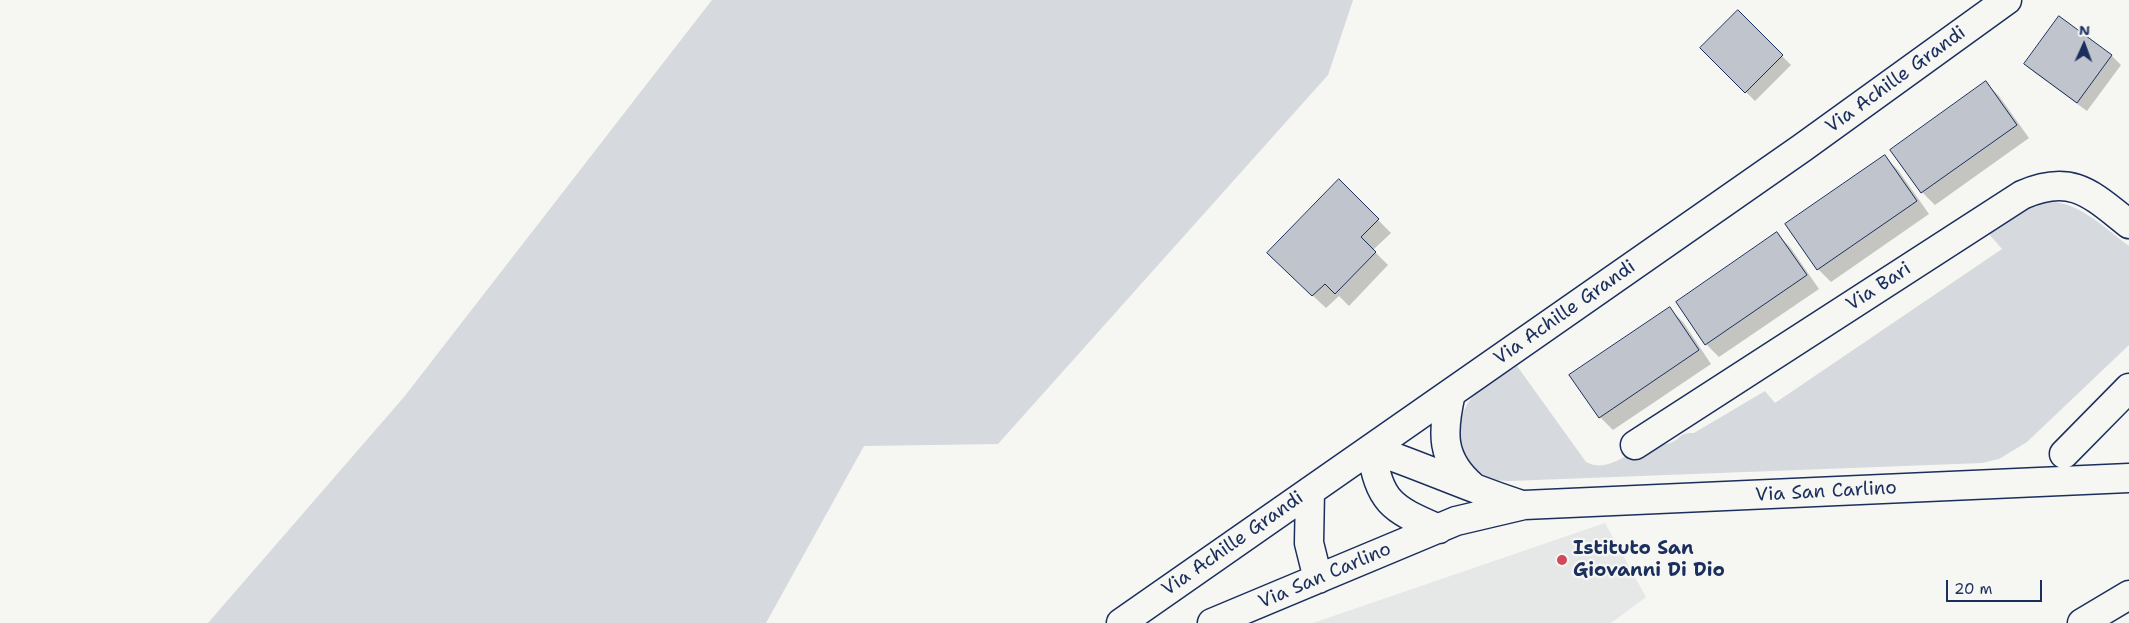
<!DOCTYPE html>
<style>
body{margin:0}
#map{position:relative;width:2129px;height:623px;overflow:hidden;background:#f6f6f2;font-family:"Shantell Sans",sans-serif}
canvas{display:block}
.north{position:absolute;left:2059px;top:20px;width:50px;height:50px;-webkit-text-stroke:4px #f6f6f2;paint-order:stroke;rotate:2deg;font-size:14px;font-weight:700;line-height:20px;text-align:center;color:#1b2f5e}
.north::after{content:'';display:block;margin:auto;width:18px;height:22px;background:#1b2f5e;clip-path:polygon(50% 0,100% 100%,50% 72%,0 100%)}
.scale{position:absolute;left:1946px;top:580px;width:96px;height:22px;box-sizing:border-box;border:2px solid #1b2f5e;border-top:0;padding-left:6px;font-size:15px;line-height:18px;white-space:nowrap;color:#1b2f5e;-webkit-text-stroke:4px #f6f6f2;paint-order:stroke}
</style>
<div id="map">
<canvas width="2129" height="623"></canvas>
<div class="north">N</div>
<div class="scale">20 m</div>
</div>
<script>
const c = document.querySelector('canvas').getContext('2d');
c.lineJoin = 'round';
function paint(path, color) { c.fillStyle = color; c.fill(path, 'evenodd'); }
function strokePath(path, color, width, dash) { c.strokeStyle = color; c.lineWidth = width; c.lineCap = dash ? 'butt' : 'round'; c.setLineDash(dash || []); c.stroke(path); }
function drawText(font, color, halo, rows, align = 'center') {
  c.font = font + ' "Shantell Sans",sans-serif'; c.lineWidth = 4.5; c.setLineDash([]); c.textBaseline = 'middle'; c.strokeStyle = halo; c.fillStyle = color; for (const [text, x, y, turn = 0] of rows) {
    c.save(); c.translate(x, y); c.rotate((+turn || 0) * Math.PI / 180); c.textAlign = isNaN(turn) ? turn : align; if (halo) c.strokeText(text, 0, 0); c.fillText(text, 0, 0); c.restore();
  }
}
paint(new Path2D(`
 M1605,523L1646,597L1611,623H1313Z`), '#e6e7e7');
paint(new Path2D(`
 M712,0H1353L1328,75L998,444L864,446L766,623H208L404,397Z
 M2042,201C2078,200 2102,226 2129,246V345L2027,442L1999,459L1982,463L1509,481C1497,481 1486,478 1476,471C1457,455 1455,420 1470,400C1480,386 1502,376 1517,366L1586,462C1608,474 1627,452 1647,445C1654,442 1663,446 1670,443C1682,439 1677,433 1694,433L1765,391L1775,403L2002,249L1989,234L2026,206Z`), '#d6d9dd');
paint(new Path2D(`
 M1738,12L1791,65L1755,101L1702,48Z
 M2059,18L2112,56L2121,65L2087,111L2035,73L2025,64Z
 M1986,83L1999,96L2029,138L1935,205L1922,192L1891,150Z
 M1885,157L1898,170L1929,214L1831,282L1818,269Z
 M1339,181L1391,233L1373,250L1388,265L1349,306L1339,296L1326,308L1281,266Z
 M1777,234L1790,247L1819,289L1719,357L1706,344L1677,302Z
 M1670,309L1683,322L1711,364L1613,430L1600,417Z`), '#0003');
const building = new Path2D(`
 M1738,10L1783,55L1745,93L1700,48Z
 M2059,16L2112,55L2077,103L2024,64Z
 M1986,81L2017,125L1921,193L1890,150Z
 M1885,155L1917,201L1817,270L1785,224Z
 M1339,179L1379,219L1361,237L1376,252L1335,294L1325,284L1312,296L1267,253Z
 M1777,232L1807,275L1705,345L1676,302Z
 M1670,307L1699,350L1599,418L1569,375Z`);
paint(building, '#c0c4cd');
strokePath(building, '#1b2f5e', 1);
const street = new Path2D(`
 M1635,445L2022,195C2072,173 2091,194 2129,224
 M2064,454L2129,388
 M2082,623L2129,595`);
const secondary = new Path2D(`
 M1451,393C1442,432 1440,459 1473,487
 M1371,449C1422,466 1471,489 1522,505
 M1371,449C1380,502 1390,508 1439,529
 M1310,491L1309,543L1318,579
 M1121,623L1802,148L2007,0
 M1212,623L1456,521L1524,505L2129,478`);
strokePath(street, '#1b2f5e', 31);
strokePath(secondary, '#1b2f5e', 31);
strokePath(street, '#f6f6f2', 28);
strokePath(secondary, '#f6f6f2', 28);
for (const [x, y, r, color] of [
 [1562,560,6,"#d1495b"]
]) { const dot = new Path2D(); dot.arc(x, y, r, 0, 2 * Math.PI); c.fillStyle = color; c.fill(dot); strokePath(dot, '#f6f6f2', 2); }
drawText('19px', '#1b2f5e', '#f6f6f2', [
 ["Via Achille Grandi",1896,80,-36],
 ["Via Bari",1879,287,-33],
 ["Via Achille Grandi",1565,313,-35],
 ["Via San Carlino",1826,492,-3],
 ["Via Achille Grandi",1233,544,-35],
 ["Via San Carlino",1325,576,-23]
]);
drawText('bold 19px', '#1b2f5e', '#f6f6f2', [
 ["Istituto San",1573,549],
 ["Giovanni Di Dio",1573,571]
], 'left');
</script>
